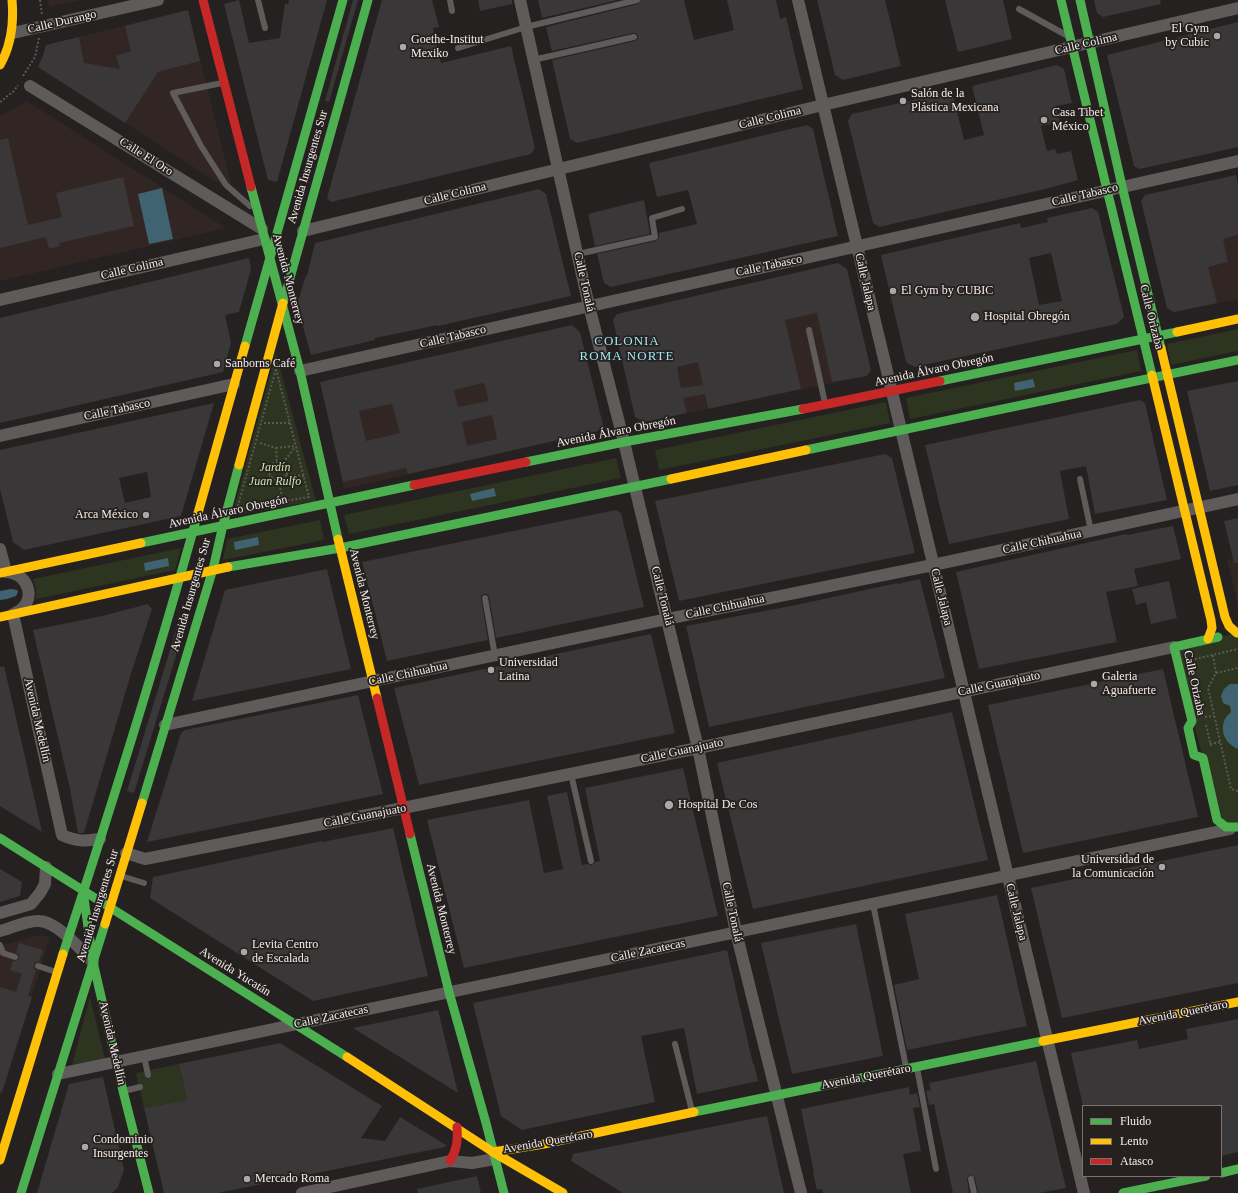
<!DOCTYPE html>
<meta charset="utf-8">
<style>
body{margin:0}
#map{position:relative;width:1238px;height:1193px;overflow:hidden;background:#242120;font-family:Georgia,serif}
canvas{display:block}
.legend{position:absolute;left:1082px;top:1105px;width:140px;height:72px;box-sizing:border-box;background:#26201e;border:1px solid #787371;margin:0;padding:5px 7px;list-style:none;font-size:12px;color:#f3efee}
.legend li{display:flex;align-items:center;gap:8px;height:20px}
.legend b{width:20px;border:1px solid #787371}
</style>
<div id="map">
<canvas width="1238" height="1193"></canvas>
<ul class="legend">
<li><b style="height:5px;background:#4caf50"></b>Fluido</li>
<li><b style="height:5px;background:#ffc107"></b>Lento</li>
<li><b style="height:5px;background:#c62828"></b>Atasco</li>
</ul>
</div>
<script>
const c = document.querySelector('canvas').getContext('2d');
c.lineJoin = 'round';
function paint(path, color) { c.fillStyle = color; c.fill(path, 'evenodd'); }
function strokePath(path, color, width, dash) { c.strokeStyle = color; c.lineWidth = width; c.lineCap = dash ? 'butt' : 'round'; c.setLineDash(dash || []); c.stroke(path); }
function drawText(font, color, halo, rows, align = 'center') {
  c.font = font + ' Georgia,serif'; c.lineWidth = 3.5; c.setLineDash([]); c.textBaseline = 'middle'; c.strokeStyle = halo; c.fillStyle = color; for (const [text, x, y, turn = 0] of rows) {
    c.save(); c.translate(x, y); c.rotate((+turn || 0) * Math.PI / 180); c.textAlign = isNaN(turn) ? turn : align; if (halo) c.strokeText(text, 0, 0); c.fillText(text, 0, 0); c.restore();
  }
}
paint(new Path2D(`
 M48,0H80L49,7Z
 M188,10L231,183L223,186L38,67L43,56L46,45Z
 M27,101L141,174L226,228L0,281V116Z
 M1238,235V299L1174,312L1167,308L1217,240Z
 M817,313L867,376L644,422L635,417L627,380L738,330Z
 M547,369L603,425L598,431L344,489L328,418Z
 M1238,558V605L1227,560Z
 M40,935L50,937L0,1100V946Z`), '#312623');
paint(new Path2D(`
 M1238,329V351L1171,365L1167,344Z
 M1137,350L1141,371L910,419L906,398Z
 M276,353L316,501L238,514L233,512Z
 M886,402L890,423L659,470L655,450Z
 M616,458L621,478L349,534L344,515Z
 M320,520L324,540L223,560L227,539Z
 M181,548L175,570L36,599V590L33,579Z
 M1238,633V827L1220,824L1174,647Z
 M90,997L105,1059L72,1065Z
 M179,1064L187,1100L144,1108L136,1073Z`), '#2d3520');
paint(new Path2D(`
 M162,188L173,239L149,244L138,194Z
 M1033,379L1035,387L1015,391L1014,383Z
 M494,488L496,496L472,501L470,494Z
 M258,537L259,545L235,550L234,542Z
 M168,558L169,566L145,571L144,563Z
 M11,589L17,590L18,592L16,596L7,599L0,600V591Z
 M1230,684H1238V749C1226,744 1219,732 1225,719C1226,717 1229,714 1231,712L1230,706L1223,703L1221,696L1224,689Z`), '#406372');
paint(new Path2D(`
 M239,0L249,43L280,38L285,3L288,5L289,0H327L277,182L268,180L224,4Z
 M353,0H358L329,102L325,101Z
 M382,0H432L439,27L433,28L441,63L511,46L535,148L531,154L331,202L327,198Z
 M478,0H512V4L480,11Z
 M538,0H618L542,18Z
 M641,0H684L694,40L734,30L727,0H776L780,19L786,17L803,89L577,143L570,139L552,60L635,41L638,39V36L636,33H633L552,51L546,27L638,4Z
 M817,0H885L901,66L843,80L835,75Z
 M945,0H1003L1012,39L958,52Z
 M1094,0H1160L1161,4L1103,17L1097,13Z
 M188,10L200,61L158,72L125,123L38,67L43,56L46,45L79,37L84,63L120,69L116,56L131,51L125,26Z
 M1238,22V147L1140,169L1134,166L1107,55Z
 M1057,65L1064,69L1072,103L1056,106L1060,122L1041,126L1047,151L1055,149L1057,154L1071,151L1078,180L1045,189L879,227L873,223L848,121L852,114L952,91L964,140L984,135L972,86Z
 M807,125L813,129L838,236L611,287L604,283L597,254L656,241L659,238V233L697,224L688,190L657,197L649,163Z
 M8,138L28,225L62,217L56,193L123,177L134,226L59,243L60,246L49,249L46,237L0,248V140Z
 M1236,175L1238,184V235L1223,239L1228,262L1208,267L1217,303L1174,312L1167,308L1141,201L1145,195Z
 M539,189L546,194L571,296L438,326V325L375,338V340L311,355L297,305L306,275L307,276L315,243Z
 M644,200L650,234L595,246L588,214Z
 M1092,208L1098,212L1124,317L1117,324L914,367L906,362L881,255L1020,223L1021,228L1048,222L1047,218ZM1051,253L1062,301L1039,305L1029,258Z
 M249,258L251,269L239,312L225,315L231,343L223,372L0,423V318Z
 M838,263L847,269L871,370L867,376L832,382L817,313L785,320L801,389L708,409L705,394L683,398L687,413L644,422L635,417L613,320L617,314ZM698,362L703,385L681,388L677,367Z
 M572,325L580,332L603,425L598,431L408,474L406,468L343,482L320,382ZM484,383L489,401L458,407L454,390ZM392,404L400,433L366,441L359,411ZM492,415L497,439L467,446L462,422Z
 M1238,381V485L1210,491L1187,391Z
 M1140,400L1145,403L1167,500L1095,514L1086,466L1060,471L1069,519L949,544L925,445Z
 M214,403L181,516L24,550L13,542L0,489V450ZM147,472L151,497L125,503L119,478Z
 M885,454L892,458L915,553L679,601L655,501Z
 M616,510L621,513L644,607L496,638L489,597L487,594H484L481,596V599L488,640L387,661L362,562Z
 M1238,518V563H1234L1224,521Z
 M1173,526L1181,559L1134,569L1138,586L1106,592L1117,642L979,669L956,572L1126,534L1127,535Z
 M327,569L351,669L192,701L225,590Z
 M920,579L945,678L709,727L686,626L801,604L897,583V584Z
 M1169,581L1177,618L1151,624L1146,602L1136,605L1132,589Z
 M148,604L152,609L130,677L84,833H78L70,789L33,630L102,616Z
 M180,617L187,620L134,793L127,791Z
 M651,634L675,733L419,785L394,688Z
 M4,666L19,731L42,832L0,806V667Z
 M1163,669L1198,817L1023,853L988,705Z
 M358,695L383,794L147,842L181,733L185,730Z
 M952,712L988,860L753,909L717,763Z
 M683,768L718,916L464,968L427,820L529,800L544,873L563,869L547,796L567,792L582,865L587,864L592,865L595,862L600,861L585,788Z
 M393,828L428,976L313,1001L150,898L153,877L322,841V842Z
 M1238,845V983L1062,1018L1031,888Z
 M0,869L22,882L20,896L0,902Z
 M997,895L1027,1026L907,1050L894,985L919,979L905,914Z
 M856,924L883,1056L792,1074L761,943Z
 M19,943L43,950L39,962H35L34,965V969L36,970L28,996L32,997L2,1092H0V987L16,992L22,974L10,970L13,961H16L19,959V954L16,953Z
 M727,950L753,1064H754L758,1081L697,1094L684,1028L641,1036L655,1102L522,1130L501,1116L473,1003Z
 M438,1010L458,1093L353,1028L420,1014Z
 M1238,1019V1152L1221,1156V1106H1083L1071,1053L1137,1040L1139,1049L1188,1039L1186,1029Z
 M280,1043L382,1106L361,1138L385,1141L400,1117L446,1145L445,1147L218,1193H164L144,1108L187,1100L179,1064Z
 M1036,1061L1066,1188L1039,1193H978L975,1178L970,1175L967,1178L969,1193H953L934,1104L929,1105L926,1091L931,1090L929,1083Z
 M103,1077L124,1170L118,1187L112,1193H37L69,1084Z
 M909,1087L910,1095L917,1093L920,1107L913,1108L921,1151L903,1154L911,1193H823L822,1189L817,1190L813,1173H814L801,1109Z
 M767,1116L784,1193H623L571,1161L573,1154Z
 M477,1176L481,1193H418L417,1189Z`), '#393737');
strokePath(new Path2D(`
 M40,0L42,15
 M23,76L35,57L39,38
 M0,102L14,91L18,85
 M276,369L309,497L237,509Z
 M264,423H290
 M260,443L276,448L277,462
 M276,448L296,446
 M269 471a9 9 0 1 1 18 0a9 9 0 1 1-18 0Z
 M283,463L295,447
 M286,474L304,476
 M279,480L282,498
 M248,485L262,483L270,476
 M1213,655L1216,673L1208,688L1231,789L1238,791
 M1191,660L1238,649
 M1216,673L1238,668
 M1205,717L1214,716
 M1206,725L1211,746
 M1210,744L1220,742`), '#5a5857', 2, [2, 2]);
strokePath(new Path2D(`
 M258,0L265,28
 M450,0L452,11
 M1019,9L1066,35
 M458,48L526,27L637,0
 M533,60L634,37
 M222,83L173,93L201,146L226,185L250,206
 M578,254L655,237L652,218L682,209
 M809,330L825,403
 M1080,479L1091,531
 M485,598L495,656
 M571,774L591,861
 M121,876L144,883
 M873,904L906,1067
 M0,945L3,953L15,957
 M38,966L56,972
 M675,1044L692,1111
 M144,1056L148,1075
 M917,1068L936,1169
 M124,1091L140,1087
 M971,1179L974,1193`), '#5e5b5a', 6);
strokePath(new Path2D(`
 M520,0L589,306L624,442L698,748L736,932L801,1193
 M798,0L1084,1193
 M13,33L158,0
 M30,86L262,229
 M303,231L823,105L1238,8
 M0,300L264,239
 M300,371L1238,161
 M0,436L234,384
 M0,549L6,572
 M7,572C31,574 37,604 15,613
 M13,614L62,835C77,842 85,841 100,839
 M165,725L667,619L933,565L1238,499
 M126,853L145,859L403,808L698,748L1174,647
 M0,913L31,904L40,893L45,884L46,867
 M0,931C12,928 27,920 39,921C57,921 81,950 93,962
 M58,1074L1230,829
 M302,1193L450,1161L472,1163L495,1159`), '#5e5b5a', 12);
strokePath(new Path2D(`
 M1061,0L1152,375
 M1080,0L1122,186L1161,348
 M251,187L300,371L338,539
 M283,303L368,0
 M245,346L343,0
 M940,381L1177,332
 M806,450L1238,360
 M526,462L624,442L803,409
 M141,543L414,485
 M228,567L340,548L671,479
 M1218,637L1174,647L1192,721L1188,728L1194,755L1203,758L1217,820L1226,827H1238
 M142,803L213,569L223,525L239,465
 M410,834L449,992L486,1123L504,1193
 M0,838L347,1057
 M83,891L93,962L123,1091L149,1193
 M63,954C111,808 157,661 198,513
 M694,1112L1043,1041
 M1221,1173L1238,1169
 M21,1193L105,924
 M1123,1193L1206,1176`), '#4caf50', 9);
strokePath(new Path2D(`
 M0,65C12,44 14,23 12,0
 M1177,332L1238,319
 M1161,348L1225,617L1229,626L1237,633
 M1152,375L1211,620L1212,628L1208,639
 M239,465L283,303
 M671,479L806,450
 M198,513L245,346
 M338,539L377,698
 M0,573L141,543
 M0,617L228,567
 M105,924L142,803
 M1043,1041L1238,1002
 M347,1057L493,1152L563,1193
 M493,1152L544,1144L694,1112
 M0,1160L63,954`), '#ffc107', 9);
strokePath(new Path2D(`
 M203,0L251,187
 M803,409L940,381
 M414,485L526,462
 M377,698L410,834
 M450,1161C457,1150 458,1140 457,1127`), '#c62828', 9);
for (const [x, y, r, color] of [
 [1217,36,4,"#aba7a6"],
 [403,47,4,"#aba7a6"],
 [903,101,4,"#aba7a6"],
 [1044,120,4,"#aba7a6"],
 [893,291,4,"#aba7a6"],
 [975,317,5,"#aba7a6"],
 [217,364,4,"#aba7a6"],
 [146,515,4,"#aba7a6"],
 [491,670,4,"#aba7a6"],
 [1094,684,4,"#aba7a6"],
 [669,805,5,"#aba7a6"],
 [1162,867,4,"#aba7a6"],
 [244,952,4,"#aba7a6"],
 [85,1147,4,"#aba7a6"],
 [247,1179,4,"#aba7a6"]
]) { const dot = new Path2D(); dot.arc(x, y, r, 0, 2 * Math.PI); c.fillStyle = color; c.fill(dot); strokePath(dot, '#26201e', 1.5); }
drawText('12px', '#f3efee', '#26201e', [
 ["Calle Durango",62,22,-13],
 ["Calle Colima",1086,44,-13],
 ["Calle Colima",770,118,-14],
 ["Calle El Oro",146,157,32],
 ["Avenida Insurgentes Sur",308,167,-74],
 ["Calle Colima",455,194,-14],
 ["Calle Tabasco",1085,195,-13],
 ["Calle Tabasco",769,266,-12],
 ["Calle Colima",132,269,-13],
 ["Avenida Monterrey",288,279,75],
 ["Calle Tonalá",584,282,77],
 ["Calle Jalapa",865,282,77],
 ["Calle Orizaba",1151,317,76],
 ["Calle Tabasco",453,337,-13],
 ["Avenida Álvaro Obregón",934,370,-12],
 ["Calle Tabasco",117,410,-12],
 ["Avenida Álvaro Obregón",616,432,-11],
 ["Avenida Álvaro Obregón",228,512,-12],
 ["Calle Chihuahua",1042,542,-12],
 ["Avenida Monterrey",364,594,76],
 ["Avenida Insurgentes Sur",191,595,-74],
 ["Calle Tonalá",662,596,76],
 ["Calle Jalapa",941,597,76],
 ["Calle Chihuahua",725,607,-12],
 ["Calle Chihuahua",408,674,-12],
 ["Calle Orizaba",1194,683,78],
 ["Calle Guanajuato",999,684,-12],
 ["Avenida Medellín",37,720,77],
 ["Calle Guanajuato",682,751,-12],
 ["Calle Guanajuato",365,816,-11],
 ["Avenida Insurgentes Sur",98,906,-73],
 ["Avenida Monterrey",441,909,76],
 ["Calle Tonalá",732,912,78],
 ["Calle Jalapa",1016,912,76],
 ["Calle Zacatecas",648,951,-12],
 ["Avenida Yucatán",235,972,32],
 ["Avenida Querétaro",1183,1013,-11],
 ["Calle Zacatecas",331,1017,-12],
 ["Avenida Medellín",112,1043,77],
 ["Avenida Querétaro",866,1077,-11],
 ["Avenida Querétaro",548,1142,-10]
]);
drawText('12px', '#f3efee', '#26201e', [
 ["El Gym",1209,29,"right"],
 ["by Cubic",1209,43,"right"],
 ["Goethe-Institut",411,40],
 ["Mexiko",411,54],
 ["Salón de la",911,94],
 ["Plástica Mexicana",911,108],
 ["Casa Tibet",1052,113],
 ["México",1052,127],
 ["El Gym by CUBIC",901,291],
 ["Hospital Obregón",984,317],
 ["Sanborns Café",225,364],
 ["Arca México",138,515,"right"],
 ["Universidad",499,663],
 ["Latina",499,677],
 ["Galeria",1102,677],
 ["Aguafuerte",1102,691],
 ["Hospital De Cos",678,805],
 ["Universidad de",1154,860,"right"],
 ["la Comunicación",1154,874,"right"],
 ["Levita Centro",252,945],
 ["de Escalada",252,959],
 ["Condominio",93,1140],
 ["Insurgentes",93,1154],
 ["Mercado Roma",255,1179]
], 'left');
drawText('italic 12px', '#cee8ae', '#26201e', [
 ["Jardín",275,468],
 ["Juan Rulfo",275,482]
]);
c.letterSpacing = '1px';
drawText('13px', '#99e7f8', '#26201e', [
 ["COLONIA",627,342],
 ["ROMA NORTE",627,357]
]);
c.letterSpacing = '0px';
</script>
